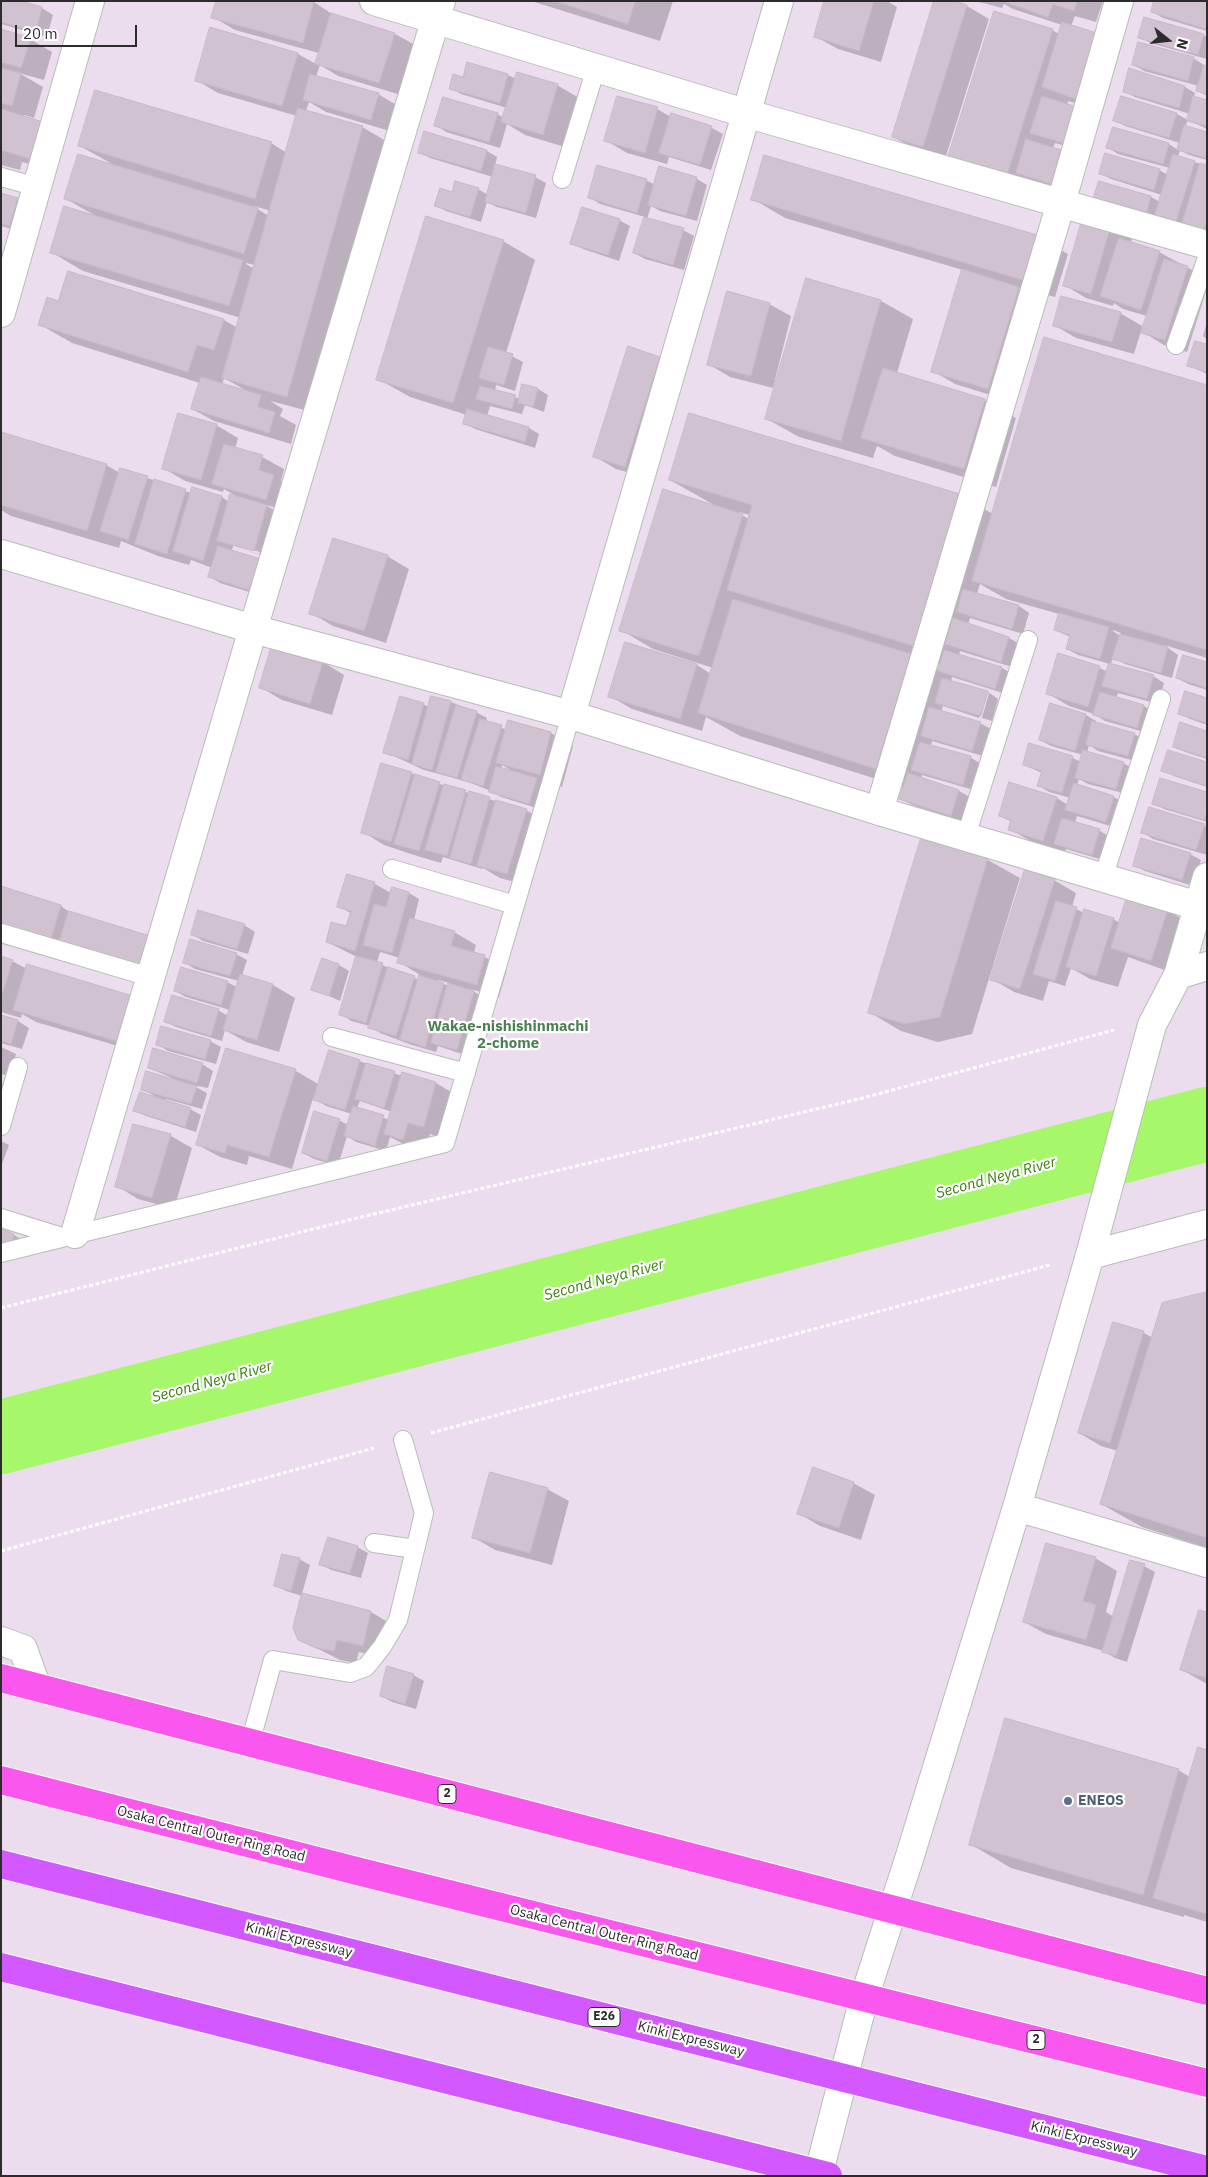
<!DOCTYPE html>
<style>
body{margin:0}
#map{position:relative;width:1208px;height:2177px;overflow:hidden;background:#ecddee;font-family:"IBM Plex Sans",sans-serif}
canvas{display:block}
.frame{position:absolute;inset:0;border:2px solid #2c2c2c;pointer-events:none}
.north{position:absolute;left:1143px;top:15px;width:50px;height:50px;-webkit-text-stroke:4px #fff;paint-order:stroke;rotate:106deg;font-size:14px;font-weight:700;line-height:20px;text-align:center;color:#2c2c2c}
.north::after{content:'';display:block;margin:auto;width:18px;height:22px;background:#2c2c2c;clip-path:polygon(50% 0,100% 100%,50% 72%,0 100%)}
.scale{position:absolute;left:15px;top:25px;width:122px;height:22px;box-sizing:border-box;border:2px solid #2c2c2c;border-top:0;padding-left:6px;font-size:15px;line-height:18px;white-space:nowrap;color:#2c2c2c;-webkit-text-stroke:4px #fff;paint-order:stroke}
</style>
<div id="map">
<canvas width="1208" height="2177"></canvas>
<div class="frame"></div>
<div class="north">N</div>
<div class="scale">20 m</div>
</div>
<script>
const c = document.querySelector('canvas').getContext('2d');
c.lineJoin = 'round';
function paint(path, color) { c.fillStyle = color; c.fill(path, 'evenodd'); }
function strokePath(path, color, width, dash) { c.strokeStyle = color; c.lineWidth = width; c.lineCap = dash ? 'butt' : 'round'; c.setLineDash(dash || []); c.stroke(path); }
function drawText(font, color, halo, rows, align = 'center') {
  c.font = font + ' "IBM Plex Sans",sans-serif'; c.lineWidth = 4.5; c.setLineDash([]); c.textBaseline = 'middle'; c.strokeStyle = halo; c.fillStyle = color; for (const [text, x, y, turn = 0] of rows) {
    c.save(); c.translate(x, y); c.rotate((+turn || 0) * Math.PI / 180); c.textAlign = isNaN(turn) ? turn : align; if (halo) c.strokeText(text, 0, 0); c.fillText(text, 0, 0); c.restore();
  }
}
paint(new Path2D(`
 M1,1H16L42,8L53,15L47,37L1,24Z
 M531,1H673L660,41Z
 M826,1H887L897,7L881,62L838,49L816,37Z
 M951,1L967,6L989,19L945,159L915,149L893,137Z
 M975,1H1103L1096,22L1075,16L1071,26L1098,110L1068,101L1067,105L1077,149L1055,143L1053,148L1071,157L1061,189L1042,183L1039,193L982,175L1052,30L1059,34L1062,25L1013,9L1004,4L1002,8Z
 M1207,1V31L1163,18L1153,12Z
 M314,2L335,16L395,34L417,46L401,95L338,76L320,65L316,77L378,94L400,107L393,132L326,112L309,102L306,111L362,127L395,146L320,414L270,401L283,409L280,416L296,425L291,444L214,421L192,409L200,383L72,343L39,324L59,302L68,272L224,320L238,328L241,318L83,271L51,252L96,216L66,199L112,164L80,146L271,143L287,153L297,116L218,93L196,80L298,54L316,64L319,53L235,30L213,17ZM254,206L271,211L269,216L254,207ZM246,263L255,265L254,269L246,264ZM224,378L245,390L222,385Z
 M1,31L30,39L52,52L44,80L19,73L43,87L34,118L24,115L23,117L53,171L22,162L20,170L1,165Z
 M1203,35L1207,37V59L1150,43L1140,37Z
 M1193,58L1207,67V96L1197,90L1199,86L1144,71L1133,64Z
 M468,64L508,75L516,79L557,85L579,98L565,147L525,135L507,124L500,148L446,132L436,125L497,114L504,118L507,108L461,94L450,88L464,78Z
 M1185,87L1195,93L1194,98L1207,101V129L1188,120L1190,114L1135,97L1124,91Z
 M1122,97L1177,114L1188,120L1185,127L1207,133V160L1189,155L1180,150L1178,157L1207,166V233L1156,223L1100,182L1151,197L1160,202L1162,195L1111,179L1100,173L1159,170L1168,175L1170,168L1118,154L1107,147L1114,128L1169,144L1178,150L1180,143L1125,126L1114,120Z
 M657,109L671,117L672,115L712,128L723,134L711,170L669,157L667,164L627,153L605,140Z
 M487,151L497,157L495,166L535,177L546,183L536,218L497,207L487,202L481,222L446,211L435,205L453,193L478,189L488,195L493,177L430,158L419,152Z
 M660,168L697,179L707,185L697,221L660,211L651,206L647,219L683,230L694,236L684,270L645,259L634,253L645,217L600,204L589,197L646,180L655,185Z
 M1,195L17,199L28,206L20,231L1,226Z
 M753,199L1036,236L1068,254L1055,297L1017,287L1040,300L1010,401L955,384L933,371L963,270L785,218Z
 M619,220L630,226L619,261L583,249L572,243Z
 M1110,226L1132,239L1131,243L1159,252L1207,278V288L1187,352L1164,345L1141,331L1134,354L1076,338L1054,325L1120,313L1144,327L1147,316L1123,309L1114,303L1113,306L1086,298L1064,285Z
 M503,241L535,260L506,353L523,362L515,391L496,385L495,391L520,399L538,389L548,395L544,412L525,405L522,414L490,406L487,416L529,428L539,434L535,448L475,429L464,423L467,415L410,397L378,379Z
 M807,279L881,301L913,319L897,373L984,400L1016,418L996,487L895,456L877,446L873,458L799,437L767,419Z
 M769,304L791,316L773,388L730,377L708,364Z
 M1207,322V339L1203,336Z
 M1207,346V374L1188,365Z
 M659,358L681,370L648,478L616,469L594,456Z
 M1207,387V658L1164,645L1178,655L1172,678L1125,664L1113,657L1111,664L1153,676L1164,683L1158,704L1118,693L1116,698L1144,706L1154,713L1148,733L1105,721L1094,714L1069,706L1047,693L1059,655L1100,668L1108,672L1110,664L1078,655L1067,649L1070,637L1055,630L1059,614L1006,599L980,584L977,594L1019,606L1029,613L1023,634L970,618L968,625L1009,638L1020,644L1012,667L960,651L959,655L1002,668L1013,674L1006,694L952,677L951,682L988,692L998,699L992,721L982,718L989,693H986L979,718L943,706L941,712L980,723L991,729L983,756L932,741L931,746L970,757L981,764L974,790L922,775L921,779L959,791L970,797L962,821L912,805L901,799L905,788L740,736L706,717L702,731L632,709L610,696L626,644L697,665L711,674L713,668L653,649L621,630L714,505L670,480L959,495L993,514ZM739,512L750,515L749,519L738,513ZM1113,630L1121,633L1120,636L1113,631ZM916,657L941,665L939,671L916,658Z
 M216,425L238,438L235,449L262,457L284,469L281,481L295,489L288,511L266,505L277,512L265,556L233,547L231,551L262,596L220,583L210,577L212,568L191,560L189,565L158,556L121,541L119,548L11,516L1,510V433L106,465L120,473L121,469L191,493L192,489L222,497L229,502L236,496L224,489L223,492L185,481L163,468ZM233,544L260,552L259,554L233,547Z
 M387,556L409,569L386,643L333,626L311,613Z
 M323,662L344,675L332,715L282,700L260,687Z
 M1207,663V690L1188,684L1177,678Z
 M1207,699V725L1190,719L1179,713Z
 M451,702L476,712L487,718L486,722L507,730L509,721L551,733L573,746L562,787L542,781L547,785L540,809L501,797L491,791L468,782L424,770L385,752L423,704L429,707ZM502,765L514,772L501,769Z
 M1086,715L1096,721V723L1134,734L1145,740L1139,762L1098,751L1089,745L1087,753L1123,763L1134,769L1127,794L1088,784L1079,779L1077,786L1114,797L1124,803L1117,828L1077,816L1075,823L1100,831L1110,837L1103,860L1066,849L1065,853L1032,842L1010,829L1012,822L1000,816L1010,784L1057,798L1068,805L1071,798L1049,792L1039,786L1042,773L1024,765L1030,745L1073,758L1081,762L1083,755L1051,746L1040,740Z
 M1207,733V759L1185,752L1174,746Z
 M1207,764V787L1174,776L1163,770Z
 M411,773L445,786L526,810L548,823L529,886L500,878L483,868L482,869L443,857L441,863L417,856L384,845L363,832Z
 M1207,794V822L1164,809L1153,803Z
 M1204,825L1207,827V855L1153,839L1142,832Z
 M922,840L988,860L1020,878L972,1034L938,1042L901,1031L869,1012Z
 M1190,854L1201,860L1193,886L1145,871L1134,865Z
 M347,875L375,884L391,893H409L419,899L414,920L454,932L476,945L474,953L485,957L507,969L499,997L470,989L484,998L468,1056L438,1046L436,1052L412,1045L380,1033L370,1026L351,1021L341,1014L357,957L327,942L347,928L352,914L338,906ZM380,952L400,958L399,962L420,975L419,980L377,963ZM438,980L449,983L448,986L438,981Z
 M1054,880L1076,893L1072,907L1084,913L1113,919L1120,923L1167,910L1189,923L1173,973L1128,957L1118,987L1090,979L1071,968L1065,986L1049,981L1043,1001L1014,992L992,979Z
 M1,887L61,906L163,978L1,928Z
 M244,925L255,932L248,954L203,941L192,934Z
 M236,954L247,960L242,976L273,985L295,998L279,1052L246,1042L225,1030L222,1041L176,1027L165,1021L218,1010L228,1016L230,1010L186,997L175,991L227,982L237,987L239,981L195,969L184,962Z
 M1,958L12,961L27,969L142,1053L36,1022L22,1014L21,1018L1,1012Z
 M339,965L349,971L340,1001L313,989Z
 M1,1016L18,1021L29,1028L22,1049L1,1043Z
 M210,1041L221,1047L216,1064L168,1051L157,1044Z
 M1,1047L16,1054L10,1076L1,1074Z
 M227,1049L296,1071L320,1085L359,1061L402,1076L403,1074L436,1083L458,1096L446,1139L430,1134L426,1152L407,1146L390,1137L386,1151L356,1142L347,1136L338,1166L314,1159L303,1153L339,1120L348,1125L352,1114L326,1106L313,1098L292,1169L249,1156L247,1165L220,1157L198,1145ZM360,1101L392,1112L389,1120L357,1108Z
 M202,1064L213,1071L208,1088L192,1085L207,1093L202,1109L166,1099L165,1101L190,1109L201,1115L196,1132L146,1116L135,1110L156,1097L142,1089L171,1080L172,1078L149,1068Z
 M1,1083L19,1093L6,1133L1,1132Z
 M134,1125L171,1136L192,1148L174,1209L138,1199L117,1186Z
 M1,1141L9,1145L1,1167Z
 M1,1231L14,1235L24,1241L1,1254Z
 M1207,1293V1548L1142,1527L1101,1504L1118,1451L1101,1446L1079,1433L1114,1323L1144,1333L1153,1338Z
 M853,1483L875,1495L861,1540L820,1526L798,1513Z
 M547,1489L569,1501L552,1565L495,1550L473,1537Z
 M357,1547L368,1553L361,1578L331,1570L321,1564Z
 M1095,1558L1117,1571L1106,1612L1114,1617L1144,1566L1155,1572L1127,1662L1115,1658L1104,1651L1046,1634L1024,1622Z
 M299,1559L310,1565L302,1594L371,1612L393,1625L385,1658L359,1652L356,1663L340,1660L299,1639L302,1596L286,1591L275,1585Z
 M1207,1613V1684L1182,1670Z
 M413,1675L424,1681L416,1709L392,1702L381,1696Z
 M1207,1751V1922L1184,1915V1917L1011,1868L970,1844L1178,1770L1190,1777Z`), '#0003');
strokePath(new Path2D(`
 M1,1437L1207,1124`), '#a7f76a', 74);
const building = new Path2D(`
 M1,1H21L42,7L36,32L1,22Z
 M216,1H314L303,43L211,18Z
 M555,1H635L628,24Z
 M824,1H874L859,51L814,37Z
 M934,1H955L967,5L923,147L892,137Z
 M1003,1H1077L1074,11L1053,4L1048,17Z
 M1154,1H1207L1206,29L1151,12Z
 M994,11L1053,29L1007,175L948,157Z
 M331,13L395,33L379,83L315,64Z
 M1144,17L1204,34L1198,55L1138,38Z
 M1062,22L1097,33L1076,99L1042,87Z
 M210,27L298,53L282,106L195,81Z
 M1,29L31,38L21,68L1,62Z
 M1138,42L1194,57L1188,81L1132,65Z
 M467,62L508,74L500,103L449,89L453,74L463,77Z
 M1204,65L1207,66V94L1196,91Z
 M1,68L21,73L12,106L1,103Z
 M1129,68L1185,86L1179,108L1123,92Z
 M517,72L558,84L543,135L501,122Z
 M310,74L379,93L371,120L303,100Z
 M95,90L272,142L255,199L78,146Z
 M617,96L658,107L645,153L604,141Z
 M1042,96L1077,107L1066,144L1030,133Z
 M1121,96L1177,113L1169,138L1113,121Z
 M1193,96L1207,100V126L1187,121Z
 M443,97L498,113L489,142L434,126Z
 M298,108L363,126L287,397L222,378Z
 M1,109L43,122L31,159L1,150Z
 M671,113L712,126L700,165L659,153Z
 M1184,125L1207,132V158L1177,150Z
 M1113,127L1169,143L1163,164L1106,148Z
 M424,131L487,150L481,171L418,153Z
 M1026,139L1061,150L1051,184L1016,173Z
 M1105,153L1160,169L1154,190L1099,174Z
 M78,154L258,208L244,254L64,199Z
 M1173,154L1195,161L1175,225L1154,218Z
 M764,155L1037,235L1023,280L751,200Z
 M1200,163L1207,165V219L1204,230L1182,224Z
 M495,164L536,175L526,213L485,202Z
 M597,165L647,179L637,213L588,198Z
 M659,166L697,177L686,216L648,205Z
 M455,181L479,188L470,217L434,206L440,188L452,192Z
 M1099,181L1151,196L1145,218L1092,203Z
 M1,193L18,198L9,226L1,224Z
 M64,206L243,260L229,306L50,253Z
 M582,207L620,219L608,255L570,244Z
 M426,216L504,240L453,403L376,380Z
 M644,217L684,228L673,265L633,253Z
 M1083,217L1111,225L1091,294L1063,286Z
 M1119,238L1160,251L1141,310L1100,296Z
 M1164,259L1188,266L1165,340L1141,333Z
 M962,269L1019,287L988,389L931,372Z
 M68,271L224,319L214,350L197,345L188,372L38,325L47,297L58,301Z
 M806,278L881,300L841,441L765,419Z
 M727,291L770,303L751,376L707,365Z
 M1061,296L1121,312L1112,342L1053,326Z
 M1044,337L1207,385V650L972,581Z
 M1195,341L1207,344V372L1187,366Z
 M628,346L660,357L625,467L593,457Z
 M488,347L513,354L504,385L479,378Z
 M883,368L985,399L964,469L861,438Z
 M201,377L261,395L258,407L275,412L269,433L191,409Z
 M522,384L538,388L533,407L518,403Z
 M480,386L516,395L512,409L476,399Z
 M467,409L529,427L525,442L463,424Z
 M178,413L217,424L201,480L162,469Z
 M689,413L960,494L914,646L727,590L752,505L669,480Z
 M1,432L107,464L87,531L1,505Z
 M224,444L263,455L259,470L274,475L266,500L212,484Z
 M120,468L148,476L128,540L100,531Z
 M154,479L186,489L167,554L135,544Z
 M192,487L222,496L203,561L173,551Z
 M663,489L743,514L699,656L619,631Z
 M230,494L267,505L254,551L217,541Z
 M333,538L388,555L364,631L309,614Z
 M218,546L261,559L252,591L208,577Z
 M963,589L1019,605L1012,629L957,612Z
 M733,599L911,654L876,769L698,713Z
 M1059,613L1109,627L1100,659L1066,649L1070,635L1054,630Z
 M953,618L1009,637L1001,662L945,644Z
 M1120,634L1168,647L1161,673L1112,659Z
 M625,642L697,664L680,719L608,697Z
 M272,645L323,661L310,704L259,688Z
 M944,650L1002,667L995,689L938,671Z
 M1058,653L1100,666L1088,707L1046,694Z
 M1183,655L1207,662V688L1176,678Z
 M1109,663L1154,675L1147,699L1102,686Z
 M942,678L988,691L981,716L935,703Z
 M1185,691L1207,698V723L1178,714Z
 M1100,692L1144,705L1137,728L1093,715Z
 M400,696L424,703L408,760L383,753Z
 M431,696L451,701L432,770L412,764Z
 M1050,703L1086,714L1075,751L1039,740Z
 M456,705L477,711L457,778L436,772Z
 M929,707L981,722L972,751L921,736Z
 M480,719L502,725L483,786L461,780Z
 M508,720L551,732L540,775L496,763Z
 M1092,721L1135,733L1128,756L1086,745Z
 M1180,722L1207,731V758L1173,747Z
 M920,742L971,756L963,785L911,770Z
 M1029,743L1073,756L1062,793L1037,786L1042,771L1023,765Z
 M1083,750L1124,762L1116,789L1075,778Z
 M1168,750L1207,762V786L1161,771Z
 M381,763L412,772L391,842L361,833Z
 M496,766L537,778L529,804L489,792Z
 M908,773L959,790L951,816L899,799Z
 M415,774L440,782L419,851L394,844Z
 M1160,778L1207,792V810L1204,820L1152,804Z
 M1009,782L1057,797L1043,841L1008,830L1011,820L999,816Z
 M1074,783L1114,796L1106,822L1065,810Z
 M444,784L466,790L447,856L425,850Z
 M469,791L490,797L471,864L450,858Z
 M496,800L527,809L507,874L477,866Z
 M1149,807L1205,824L1196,850L1141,833Z
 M1062,818L1100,829L1092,855L1054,844Z
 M921,838L988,858L940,1017L905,1024L868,1013Z
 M1141,838L1191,853L1182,880L1133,866Z
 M1025,869L1055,879L1020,989L990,980Z
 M347,874L375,882L355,951L326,942L331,922L346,926L351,911L337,907Z
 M1,886L61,905L51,939L1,924Z
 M392,887L409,892L392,953L363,945L374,904L386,907Z
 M1127,897L1168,909L1151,961L1111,948Z
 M1056,901L1077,907L1055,981L1033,974Z
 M1084,909L1114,918L1096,976L1066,967Z
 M198,910L245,924L237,949L191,935Z
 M69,911L150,936L141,966L59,942Z
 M410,918L455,931L451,946L485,955L477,985L397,963Z
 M190,939L237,953L230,976L183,963Z
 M1,956L13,960L1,997Z
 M356,956L383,963L366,1023L339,1015Z
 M322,958L339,964L329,996L311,990Z
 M27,964L133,996L119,1042L13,1010Z
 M181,967L228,981L221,1005L174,991Z
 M388,967L415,976L396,1036L368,1028Z
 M240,974L273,984L257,1040L223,1030Z
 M419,975L444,983L425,1047L400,1039Z
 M448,983L474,991L457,1050L431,1043Z
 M172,995L219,1009L211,1036L164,1022Z
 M1,1015L18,1020L11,1044L1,1041Z
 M161,1026L211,1040L205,1059L156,1045Z
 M153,1048L203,1063L197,1083L148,1068Z
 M226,1048L296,1069L269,1157L227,1145L225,1153L196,1145Z
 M329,1050L360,1060L345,1110L313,1100Z
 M366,1063L395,1071L384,1108L355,1099Z
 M146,1071L197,1086L191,1104L141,1090Z
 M402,1072L436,1082L424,1127L408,1123L403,1140L384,1134Z
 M140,1092L191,1108L185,1127L133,1111Z
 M353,1106L384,1115L375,1146L344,1136Z
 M314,1111L340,1119L327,1161L302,1153Z
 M133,1124L171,1134L152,1198L115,1187Z
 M1,1229L14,1234L11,1244L1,1246Z
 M1207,1292V1538L1100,1504L1162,1303Z
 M1113,1322L1144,1331L1110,1443L1078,1433Z
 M813,1467L854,1482L839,1528L797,1514Z
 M490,1472L548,1488L530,1553L472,1538Z
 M328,1537L358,1546L350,1573L319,1565Z
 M1046,1543L1096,1557L1083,1601L1096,1605L1086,1640L1023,1622Z
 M282,1554L300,1558L291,1591L274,1586Z
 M1130,1560L1145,1564L1116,1656L1102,1652Z
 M302,1593L371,1611L363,1646L337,1640L334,1651L316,1648L298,1640L293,1628Z
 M1199,1610L1207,1612V1678L1180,1670Z
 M387,1666L414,1674L405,1704L380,1696Z
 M1005,1718L1179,1769L1143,1895L969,1845Z
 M1198,1747L1207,1750V1914L1153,1898Z`);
paint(building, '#d0c2d0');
strokePath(building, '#c9b7ca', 1);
const lane = new Path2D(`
 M1,177L37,187
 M562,179L596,68
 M1176,345L1207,258
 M966,836L1028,640
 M392,869L515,905
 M1103,878L1161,699
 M1,933L150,977
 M332,1037L466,1073
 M1,1126L18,1067
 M1,1218L62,1237
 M1,1253L445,1143L571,715
 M374,1543L415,1549
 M250,1743L273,1660L350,1673L366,1667L382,1647L398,1620L424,1513L403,1440`);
const street = new Path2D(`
 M374,1L745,113L1207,245
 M1,313L90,1
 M1,554L253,629L571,715L879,811L1198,906
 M571,715L779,1
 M879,811L1061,203L1119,1
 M1178,975L1207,966
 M75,1234L253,629L441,1
 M1090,1255L1207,1224
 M1017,1507L1207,1563
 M1,1641L23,1649L37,1688
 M864,1998L909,1859L1017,1507L1090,1255L1152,1025L1178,975L1207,877`);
const secondary = new Path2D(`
 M818,2176L864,1998`);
const primary = new Path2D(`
 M1,1678L1207,1991
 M1,1780L357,1871L1207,2083`);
strokePath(lane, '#b2c0b3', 20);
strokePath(street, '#b2c0b3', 30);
strokePath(secondary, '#b2c0b3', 30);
strokePath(primary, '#fff', 30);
strokePath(new Path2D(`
 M1,1308L349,1220L863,1098L1114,1030
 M431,1433L1050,1265
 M1,1551L374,1448`), '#fff', 3, [4, 2.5]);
strokePath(lane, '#fff', 18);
strokePath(street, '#fff', 28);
strokePath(secondary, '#fff', 28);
strokePath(primary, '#fa57ef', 28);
const highwayBridge = new Path2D(`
 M1,1864L1207,2170
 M1,1967L828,2176`);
strokePath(highwayBridge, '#fff', 30, []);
strokePath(highwayBridge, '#d358ff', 28);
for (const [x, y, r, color] of [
 [1068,1801,5,"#5c6f8a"]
]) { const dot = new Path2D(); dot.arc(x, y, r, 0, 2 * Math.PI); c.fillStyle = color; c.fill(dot); strokePath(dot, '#fff', 2); }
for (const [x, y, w] of [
 [447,1794,18],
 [604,2017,32],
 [1036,2040,18]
]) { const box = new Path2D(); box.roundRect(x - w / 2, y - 9.5, w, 19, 4); c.fillStyle = '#fff'; c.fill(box); strokePath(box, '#2c2c2c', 1); }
drawText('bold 12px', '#2c2c2c', null, [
 ["2",447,1794],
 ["E26",604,2017],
 ["2",1036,2040]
]);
drawText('bold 14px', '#4e5e75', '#fff', [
 ["ENEOS",1078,1801]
], 'left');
drawText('14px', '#2c2c2c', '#fff', [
 ["Osaka Central Outer Ring Road",211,1834,14],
 ["Osaka Central Outer Ring Road",604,1933,14],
 ["Kinki Expressway",299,1940,14],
 ["Kinki Expressway",691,2039,14],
 ["Kinki Expressway",1084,2139,14]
]);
drawText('bold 15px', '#498050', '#fff', [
 ["Wakae-nishishinmachi",508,1027],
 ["2-chome",508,1044]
]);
drawText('italic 15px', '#338207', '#fff', [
 ["Second Neya River",996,1178,-15],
 ["Second Neya River",604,1280,-15],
 ["Second Neya River",212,1382,-15]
]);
</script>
